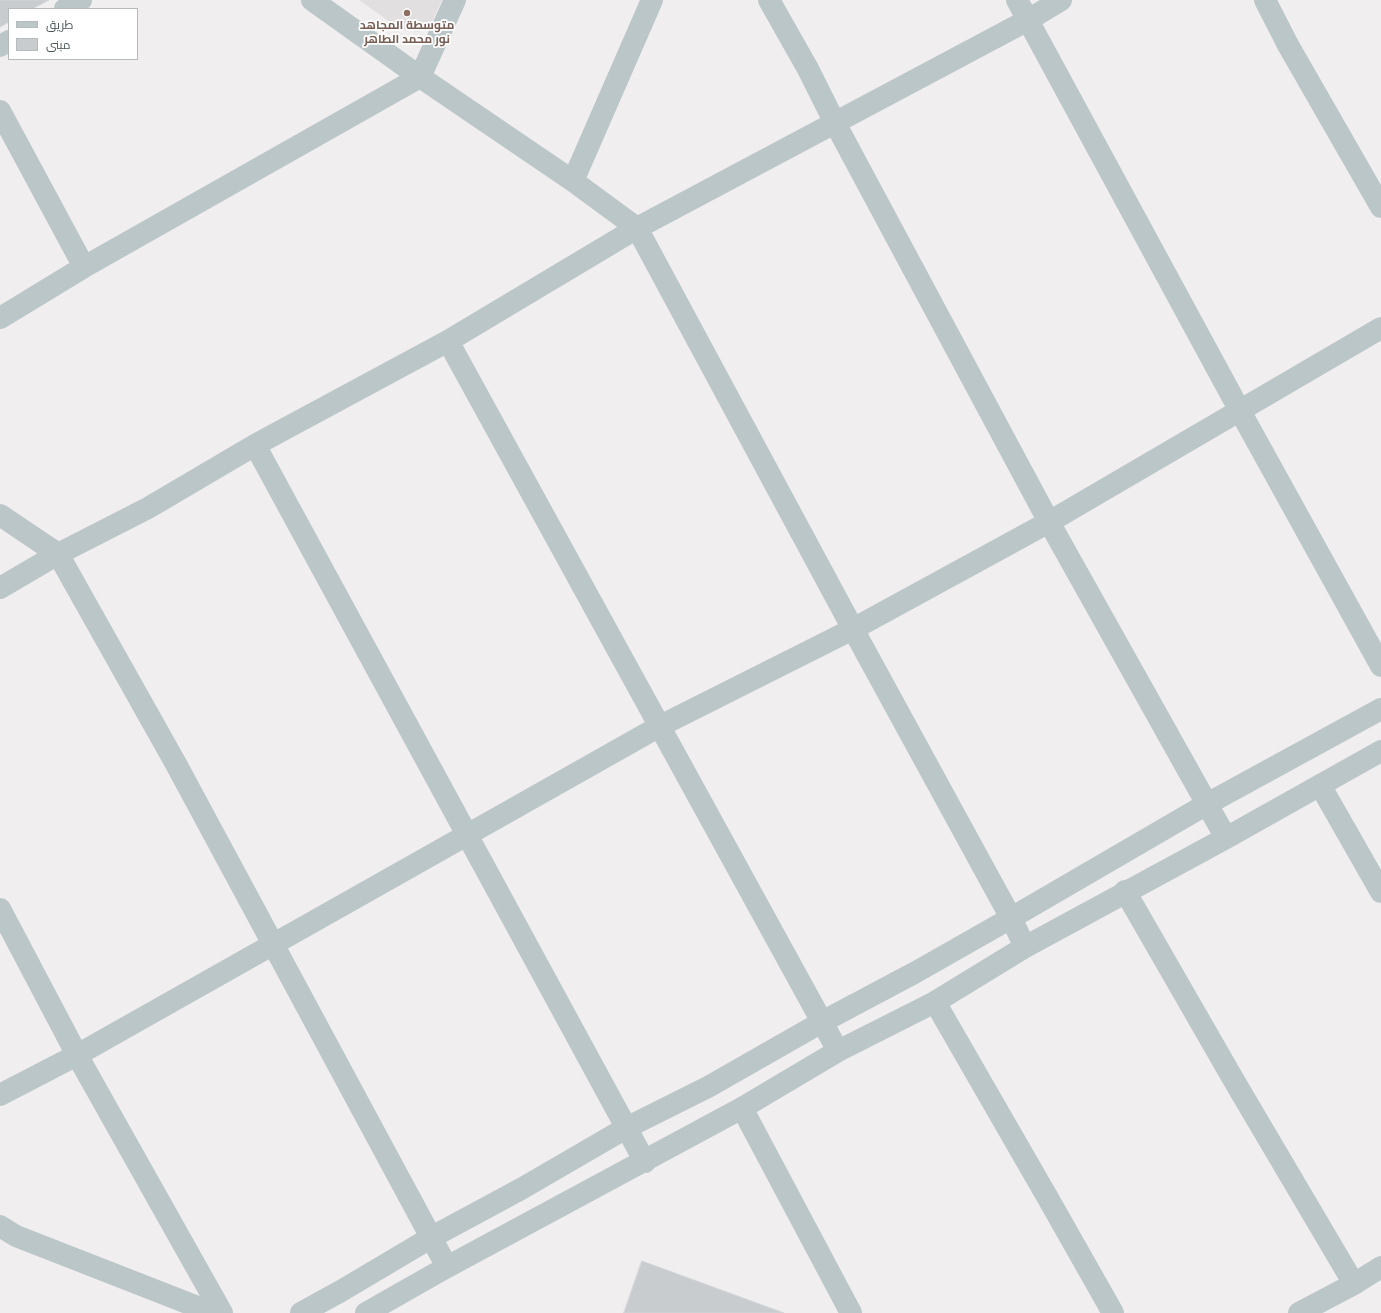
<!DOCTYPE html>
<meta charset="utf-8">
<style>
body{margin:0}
#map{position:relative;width:1381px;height:1313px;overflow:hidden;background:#f0eeee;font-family:"Titillium Web",Cairo,sans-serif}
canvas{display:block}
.legend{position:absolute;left:8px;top:8px;width:130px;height:52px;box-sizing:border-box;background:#fff;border:1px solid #b6bbbd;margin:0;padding:5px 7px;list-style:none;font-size:12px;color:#485559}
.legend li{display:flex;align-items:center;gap:8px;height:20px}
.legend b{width:20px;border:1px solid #b6bbbd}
</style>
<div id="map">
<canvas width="1381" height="1313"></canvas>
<ul class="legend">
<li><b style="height:5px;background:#bbc6c9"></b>طريق</li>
<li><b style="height:11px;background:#c8cccf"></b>مبنى</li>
</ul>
</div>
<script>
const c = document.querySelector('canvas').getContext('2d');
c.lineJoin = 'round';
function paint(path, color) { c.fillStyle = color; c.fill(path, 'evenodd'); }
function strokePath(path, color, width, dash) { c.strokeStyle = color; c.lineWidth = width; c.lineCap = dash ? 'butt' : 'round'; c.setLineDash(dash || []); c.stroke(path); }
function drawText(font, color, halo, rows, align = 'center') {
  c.font = font + ' "Titillium Web",Cairo,sans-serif'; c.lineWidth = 3.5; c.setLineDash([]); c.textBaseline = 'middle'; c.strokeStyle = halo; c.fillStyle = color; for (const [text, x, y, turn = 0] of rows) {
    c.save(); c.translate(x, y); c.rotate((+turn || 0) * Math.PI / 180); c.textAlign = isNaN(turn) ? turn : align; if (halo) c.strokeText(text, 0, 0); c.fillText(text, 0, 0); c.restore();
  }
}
paint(new Path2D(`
 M359,0H442L430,26L418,32L400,29Z`), '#e1dfe0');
const building = new Path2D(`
 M0,0H49L32,9H9V22L0,27Z
 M642,1261L784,1313H624Z`);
paint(building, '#c8cccf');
strokePath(building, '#d2d6d9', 1);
strokePath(new Path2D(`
 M312,0L420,77L573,181L637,228L853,629L1011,918L1025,947
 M769,0L808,69L835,123L1049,522L1226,838
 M1017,0L1240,411L1381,666
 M1265,0L1288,45L1381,207
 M65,9L81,0
 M0,46L9,41
 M0,111L84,267
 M573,181L652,0
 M0,318L84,267L420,77L455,0
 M448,341L838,1051
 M255,445L645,1162
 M0,515L58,554L176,764L447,1267
 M0,588L58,554L148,508L255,445L448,341L637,228L1028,20L1061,0
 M1320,785L1381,892
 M1125,891L1236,1084L1354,1284
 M0,909L77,1055L222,1313
 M935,1002L1049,1200L1113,1313
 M0,1095L77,1055L660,726L853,629L1049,522L1381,328
 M742,1108L851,1313
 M0,1226L16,1236L213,1313
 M301,1313L341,1291L432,1237L521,1189L626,1128L708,1087L822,1022L916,972L1011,918L1207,804L1381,709
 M366,1313L447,1267L742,1108L838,1051L935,1002L1025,947L1226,838L1381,751
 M1299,1313L1354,1284L1381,1267`), '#bbc6c9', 22);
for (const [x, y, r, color] of [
 [407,13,4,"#8d6e63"]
]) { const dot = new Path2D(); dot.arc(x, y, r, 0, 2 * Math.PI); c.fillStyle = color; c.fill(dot); strokePath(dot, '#fff', 1.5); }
drawText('bold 12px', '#785e54', '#fff', [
 ["متوسطة المجاهد",407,26],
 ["نور محمد الطاهر",407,40]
]);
</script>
